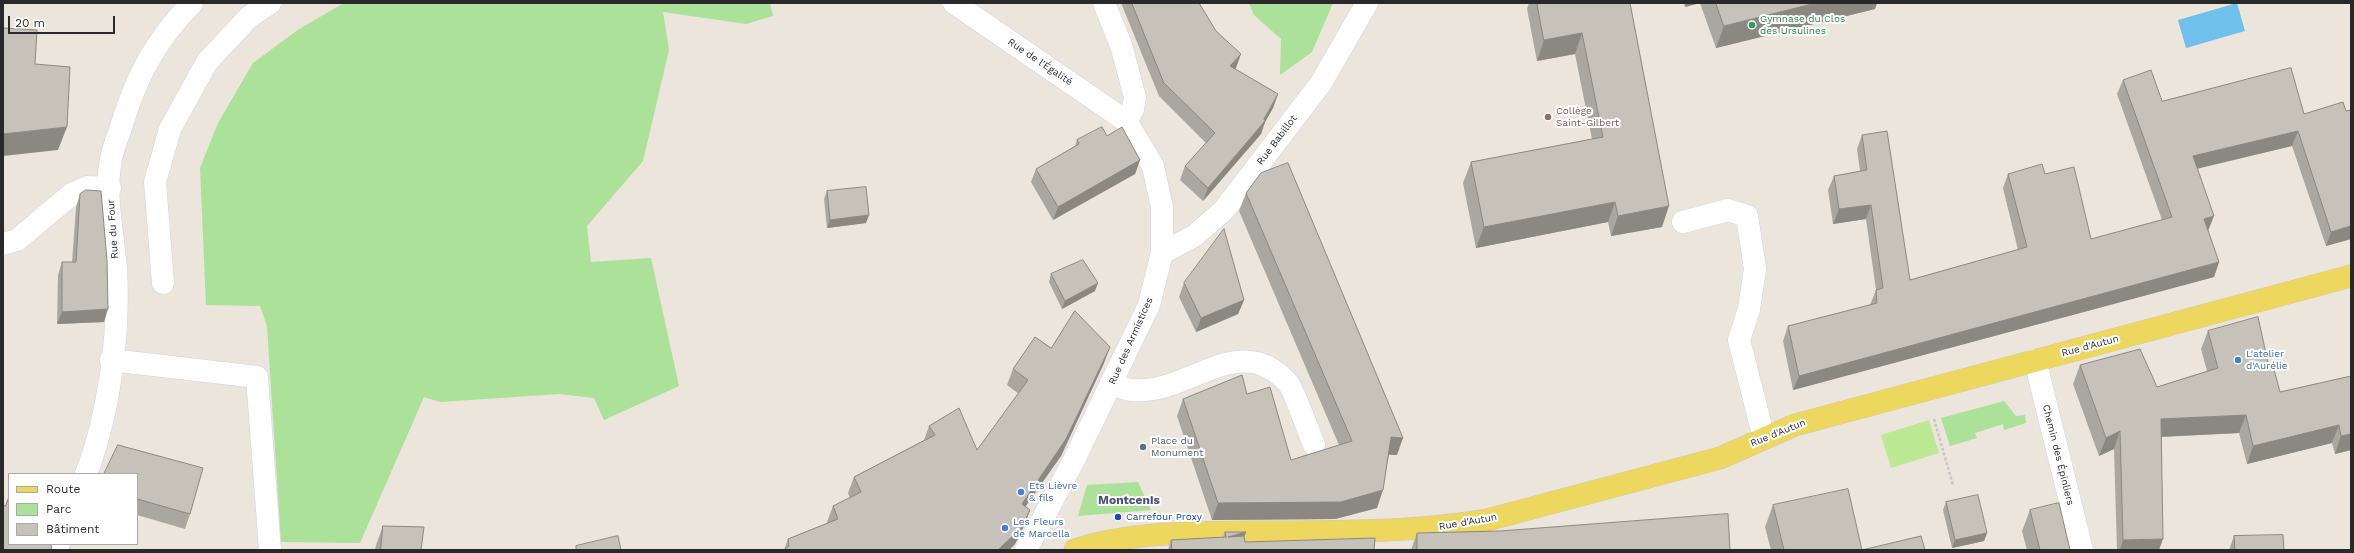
<!DOCTYPE html>
<meta charset="utf-8">
<style>
body{margin:0}
#map{position:relative;width:2354px;height:553px;overflow:hidden;background:#ebe5db;font-family:"Work Sans",sans-serif}
canvas{display:block}
.frame{position:absolute;inset:0;border:4px solid #292929;pointer-events:none}
.legend{position:absolute;left:8px;top:473px;width:130px;height:72px;box-sizing:border-box;background:#fff;border:1px solid #a9a9a9;margin:0;padding:5px 7px;list-style:none;font-size:12px;color:#292929}
.legend li{display:flex;align-items:center;gap:8px;height:20px}
.legend b{width:20px;border:1px solid #a9a9a9}
.scale{position:absolute;left:8px;top:16px;width:107px;height:18px;box-sizing:border-box;border:2px solid #292929;border-top:0;padding-left:5px;font-size:12px;line-height:14px;white-space:nowrap;color:#292929;-webkit-text-stroke:3px #fff;paint-order:stroke}
</style>
<div id="map">
<canvas width="2354" height="553"></canvas>
<div class="frame"></div>
<ul class="legend">
<li><b style="height:5px;background:#edd75e"></b>Route</li>
<li><b style="height:11px;background:#abe198"></b>Parc</li>
<li><b style="height:11px;background:#c6c2ba"></b>Bâtiment</li>
</ul>
<div class="scale">20 m</div>
</div>
<script>
const c = document.querySelector('canvas').getContext('2d');
c.lineJoin = 'round';
function paint(path, color) { c.fillStyle = color; c.fill(path, 'evenodd'); }
function strokePath(path, color, width, dash) { c.strokeStyle = color; c.lineWidth = width; c.lineCap = dash ? 'butt' : 'round'; c.setLineDash(dash || []); c.stroke(path); }
function drawText(font, color, halo, rows, align = 'center') {
  c.font = font + ' "Work Sans",sans-serif'; c.lineWidth = 4; c.setLineDash([]); c.textBaseline = 'middle'; c.strokeStyle = halo; c.fillStyle = color; for (const [text, x, y, turn = 0] of rows) {
    c.save(); c.translate(x, y); c.rotate((+turn || 0) * Math.PI / 180); c.textAlign = isNaN(turn) ? turn : align; if (halo) c.strokeText(text, 0, 0); c.fillText(text, 0, 0); c.restore();
  }
}
paint(new Path2D(`
 M344,3H770L773,16L746,24L663,12L669,50L643,161L587,226L591,262L651,258L679,386L604,420L594,398L559,394L440,402L424,397L360,543L281,542L267,326L260,306L206,305L200,168L218,123L253,63L299,29Z
 M1249,3H1333L1312,52L1280,75L1281,39L1254,15Z
 M2004,401L2016,416L2025,415L2026,423L2004,430L2003,424L1975,433L1977,438L1950,446L1941,418Z
 M1138,482L1151,510L1078,516L1087,485Z`), '#abe198');
paint(new Path2D(`
 M1929,420L1939,453L1891,468L1881,435Z`), '#bde894');
paint(new Path2D(`
 M2237,3L2245,31L2186,48L2178,20Z`), '#6fc0eb');
const minor = new Path2D(`
 M954,3L1126,121L1153,166L1162,207V253L1149,305L1073,462L1026,550
 M1104,3L1121,45L1135,97L1133,109L1126,121
 M1683,222L1728,210L1747,216L1755,269L1749,309L1739,340L1764,438
 M3,244L17,240L73,193L87,187L110,188
 M1162,253L1194,236L1224,210L1321,83L1367,3
 M163,283L155,182L170,129L207,62L249,17L270,3
 M111,360L257,377L270,550
 M2035,360L2082,550
 M1112,383C1118,385 1125,390 1132,390C1188,396 1239,328 1288,383C1294,390 1309,433 1314,445
 M86,474C109,415 120,332 116,268C113,233 104,195 111,159C113,149 117,138 121,127C136,77 155,41 192,3
 M56,550L59,544`);
const major = new Path2D(`
 M1075,550C1131,531 1193,533 1252,532C1331,532 1409,533 1487,520L1720,458L1795,425L2351,276`);
strokePath(minor, '#d0d2e2', 23);
strokePath(major, '#c7c7c7', 23);
strokePath(new Path2D(`
 M1934,419L1953,485`), '#c7c7c7', 2.5, [3, 2]);
strokePath(minor, '#fff', 22);
strokePath(major, '#edd75e', 22);
paint(new Path2D(`
 M1121,3H1199L1236,68L1235,69L1278,94L1273,108L1265,122L1261,134L1203,201L1180,180L1185,166L1206,143L1159,96Z
 M1529,3H1630L1662,227L1611,236L1608,222L1476,248L1463,183L1471,162L1592,139L1575,54L1537,61L1527,9Z
 M1684,3H1877L1875,9L1716,48L1700,3L1685,7Z
 M2123,80L2162,101L2304,114L2346,111L2351,110V239L2326,246L2292,146L2197,168L2208,231L2219,262L2214,277L1793,390L1783,341L1788,326L1870,305L1876,290L1866,219L1833,224L1828,190L1834,176L1860,171L1857,149L1862,135L1910,280L2018,250L2003,188L2008,174H2045L2091,239L2162,220L2117,94Z
 M1107,136L1140,160L1135,174L1053,220L1031,182L1036,169L1075,146L1077,140Z
 M827,191L866,223L827,228L824,199Z
 M1246,193L1397,455H1389L1377,508L1335,519L1212,520L1177,416L1183,399L1247,394L1291,460L1339,445L1239,211Z
 M80,194L104,322L57,324L58,275L62,262H72L76,207Z
 M1051,274L1095,291L1062,309L1049,282Z
 M1184,283L1244,300L1238,314L1196,332L1179,297Z
 M2208,331L2268,363L2280,392L2351,376V450L2335,454L2332,443L2247,464L2239,433L2162,437L2159,550H2117L2114,449L2099,456L2073,384L2080,365L2157,387L2207,371L2201,349Z
 M1051,348L1104,363L1061,456L1025,506L1030,510L1024,526L1015,544L1009,550H784L788,539L827,523V522L833,506L850,498L848,493L854,477L924,440L929,426L977,450L1019,394L1007,385L1013,369Z
 M137,474L190,514L185,529L137,515Z
 M1946,502L1987,533L1984,541L1952,548L1943,510Z
 M1773,505L1862,550H1925H1771L1765,527Z
 M2030,510L2070,550H2027L2022,531Z
 M383,526L421,550H375L376,545Z
 M1225,532H1246L1244,536L1245,542L1374,550H1168L1171,540L1223,537Z
 M1417,533L1730,550H1411Z
 M2234,536L2284,550H2229Z`), '#aaa7a0');
paint(new Path2D(`
 M1686,3H1700L1685,7Z
 M1816,3H1877L1875,9L1716,48L1724,26Z
 M1582,33L1575,54L1537,61L1544,40Z
 M1241,54L1236,68L1225,79L1230,66Z
 M1278,94L1273,108L1265,122L1261,134L1203,201L1208,188L1264,119Z
 M67,127L58,150L3,156V134Z
 M2298,131L2292,146L2188,171L2193,156Z
 M1140,160L1135,174L1053,220L1058,207Z
 M1615,202L1608,222L1476,248L1484,227Z
 M1871,205L1866,219L1833,224L1839,209Z
 M1669,206L1662,227L1611,236L1618,216Z
 M869,215L866,223L827,228L830,220Z
 M2214,216L2208,231L2204,219Z
 M2351,226V239L2326,246L2331,232Z
 M2219,262L2214,277L1793,390L1799,376Z
 M1098,283L1095,291L1062,309L1065,301Z
 M1244,300L1238,314L1196,332L1201,318Z
 M108,309L104,322L57,324L62,312Z
 M1110,347L1104,363L1061,456L1016,520L1022,504Z
 M2246,415L2239,433L2155,437L2161,419Z
 M2339,425L2332,443L2247,464L2253,446Z
 M2120,431L2114,449L2099,456L2106,438Z
 M2351,434V450L2335,454L2341,436Z
 M1391,437L1403,438L1397,455L1385,454Z
 M1383,490L1377,508L1335,519L1212,520L1218,503Z
 M1030,510L1024,526L1015,544L1009,550H998Z
 M1246,532L1241,545L1228,537Z
 M1987,533L1984,541L1952,548L1955,540Z
 M2163,539L2159,550H2120L2123,540Z`), '#8b8882');
const building = new Path2D(`
 M1132,3H1199L1216,31L1241,54L1230,66L1278,94L1264,119L1265,121L1208,188L1185,166L1215,133L1164,83Z
 M1537,3H1630L1669,206L1618,216L1615,202L1484,227L1471,162L1603,137L1582,33L1544,40Z
 M1716,3H1816L1724,26Z
 M3,28L37,30L35,64L70,67L67,127L3,134Z
 M2291,68L2304,114L2343,102L2346,111L2351,110V226L2331,232L2298,131L2193,156L2214,216L2204,219L2219,262L1799,376L1788,326L1877,303L1876,290L1883,288L1871,205L1839,209L1834,176L1867,170L1862,135L1887,131L1910,280L2027,247L2008,174L2042,164L2045,174L2074,167L2091,239L2172,217L2123,80L2151,70L2162,101Z
 M1102,127L1107,136L1122,127L1140,160L1058,207L1036,169L1079,144L1077,140Z
 M1288,163L1403,438L1391,437L1383,490L1341,502L1218,503L1183,399L1242,375L1247,394L1270,387L1291,460L1352,441L1246,193L1261,173Z
 M866,187L869,215L830,220L827,191Z
 M86,190L101,191L107,260L108,309L62,312V262H76L80,194Z
 M1224,229L1244,300L1201,318L1184,283Z
 M1083,260L1098,283L1065,301L1051,274Z
 M1075,311L1110,347L1066,439L1022,504L1030,510L1021,528L998,550H785V549L789,546L788,539L838,519L833,506L861,492L854,477L935,435L929,426L959,408L977,450L1028,380L1013,369L1035,337L1051,348Z
 M2258,317L2268,363L2272,362L2280,392L2351,376V434L2341,436L2339,425L2253,446L2246,415L2161,419L2163,539L2123,540L2120,431L2106,438L2080,365L2140,349L2157,387L2218,368L2208,331Z
 M118,445L203,468L190,514L137,499V474H104Z
 M1848,489L1862,550L1921,536L1925,550H1784L1773,505Z
 M1978,495L1987,533L1955,540L1946,502Z
 M9,497V544H50L52,547L51,549L52,550H3V505L5,506Z
 M2059,503L2070,550H2040L2030,510Z
 M1728,514L1730,550H1417V533L1500,531Z
 M383,526L424,527L421,550H381Z
 M1225,532H1246L1228,537L1244,536L1245,542L1375,538L1374,550H1172L1171,540L1226,537Z
 M2283,535L2284,550H2235L2234,536Z
 M618,536L621,550H576V546Z`);
paint(building, '#c6c2ba');
strokePath(building, '#8b8882', 1);
for (const [x, y, r, color] of [
 [1752,25,4,"#2e9e5b"],
 [1548,117,4,"#8d6e63"],
 [2238,360,4,"#3f7fe0"],
 [1143,447,4,"#5c6f8a"],
 [1021,492,4,"#3f7fe0"],
 [1118,517,4,"#1a4fb4"],
 [1005,528,4,"#3f7fe0"]
]) { const dot = new Path2D(); dot.arc(x, y, r, 0, 2 * Math.PI); c.fillStyle = color; c.fill(dot); strokePath(dot, '#fff', 1.5); }
drawText('10px', '#27864d', '#fff', [
 ["Gymnase du Clos",1760,19],
 ["des Ursulines",1760,31]
], 'left');
drawText('10px', '#292929', '#fff', [
 ["Rue de l'Égalité",1040,62,34],
 ["Rue Babillot",1277,140,-53],
 ["Rue du Four",113,229,-94],
 ["Rue des Armistices",1131,341,-66],
 ["Rue d'Autun",2090,346,-15],
 ["Rue d'Autun",1778,433,-22],
 ["Chemin des Épinliers",2058,455,76],
 ["Rue d'Autun",1468,522,-10]
]);
drawText('10px', '#785e54', '#fff', [
 ["Collège",1556,111],
 ["Saint-Gilbert",1556,123]
], 'left');
drawText('10px', '#366cbe', '#fff', [
 ["L'atelier",2246,354],
 ["d'Aurélie",2246,366],
 ["Ets Lièvre",1029,486],
 ["& fils",1029,498],
 ["Les Fleurs",1013,522],
 ["de Marcella",1013,534]
], 'left');
drawText('10px', '#4e5e75', '#fff', [
 ["Place du",1151,441],
 ["Monument",1151,453]
], 'left');
drawText('10px', '#164399', '#fff', [
 ["Carrefour Proxy",1126,517]
], 'left');
drawText('bold 12px', '#4a4f78', '#fff', [
 ["Montcenis",1129,500]
]);
</script>
